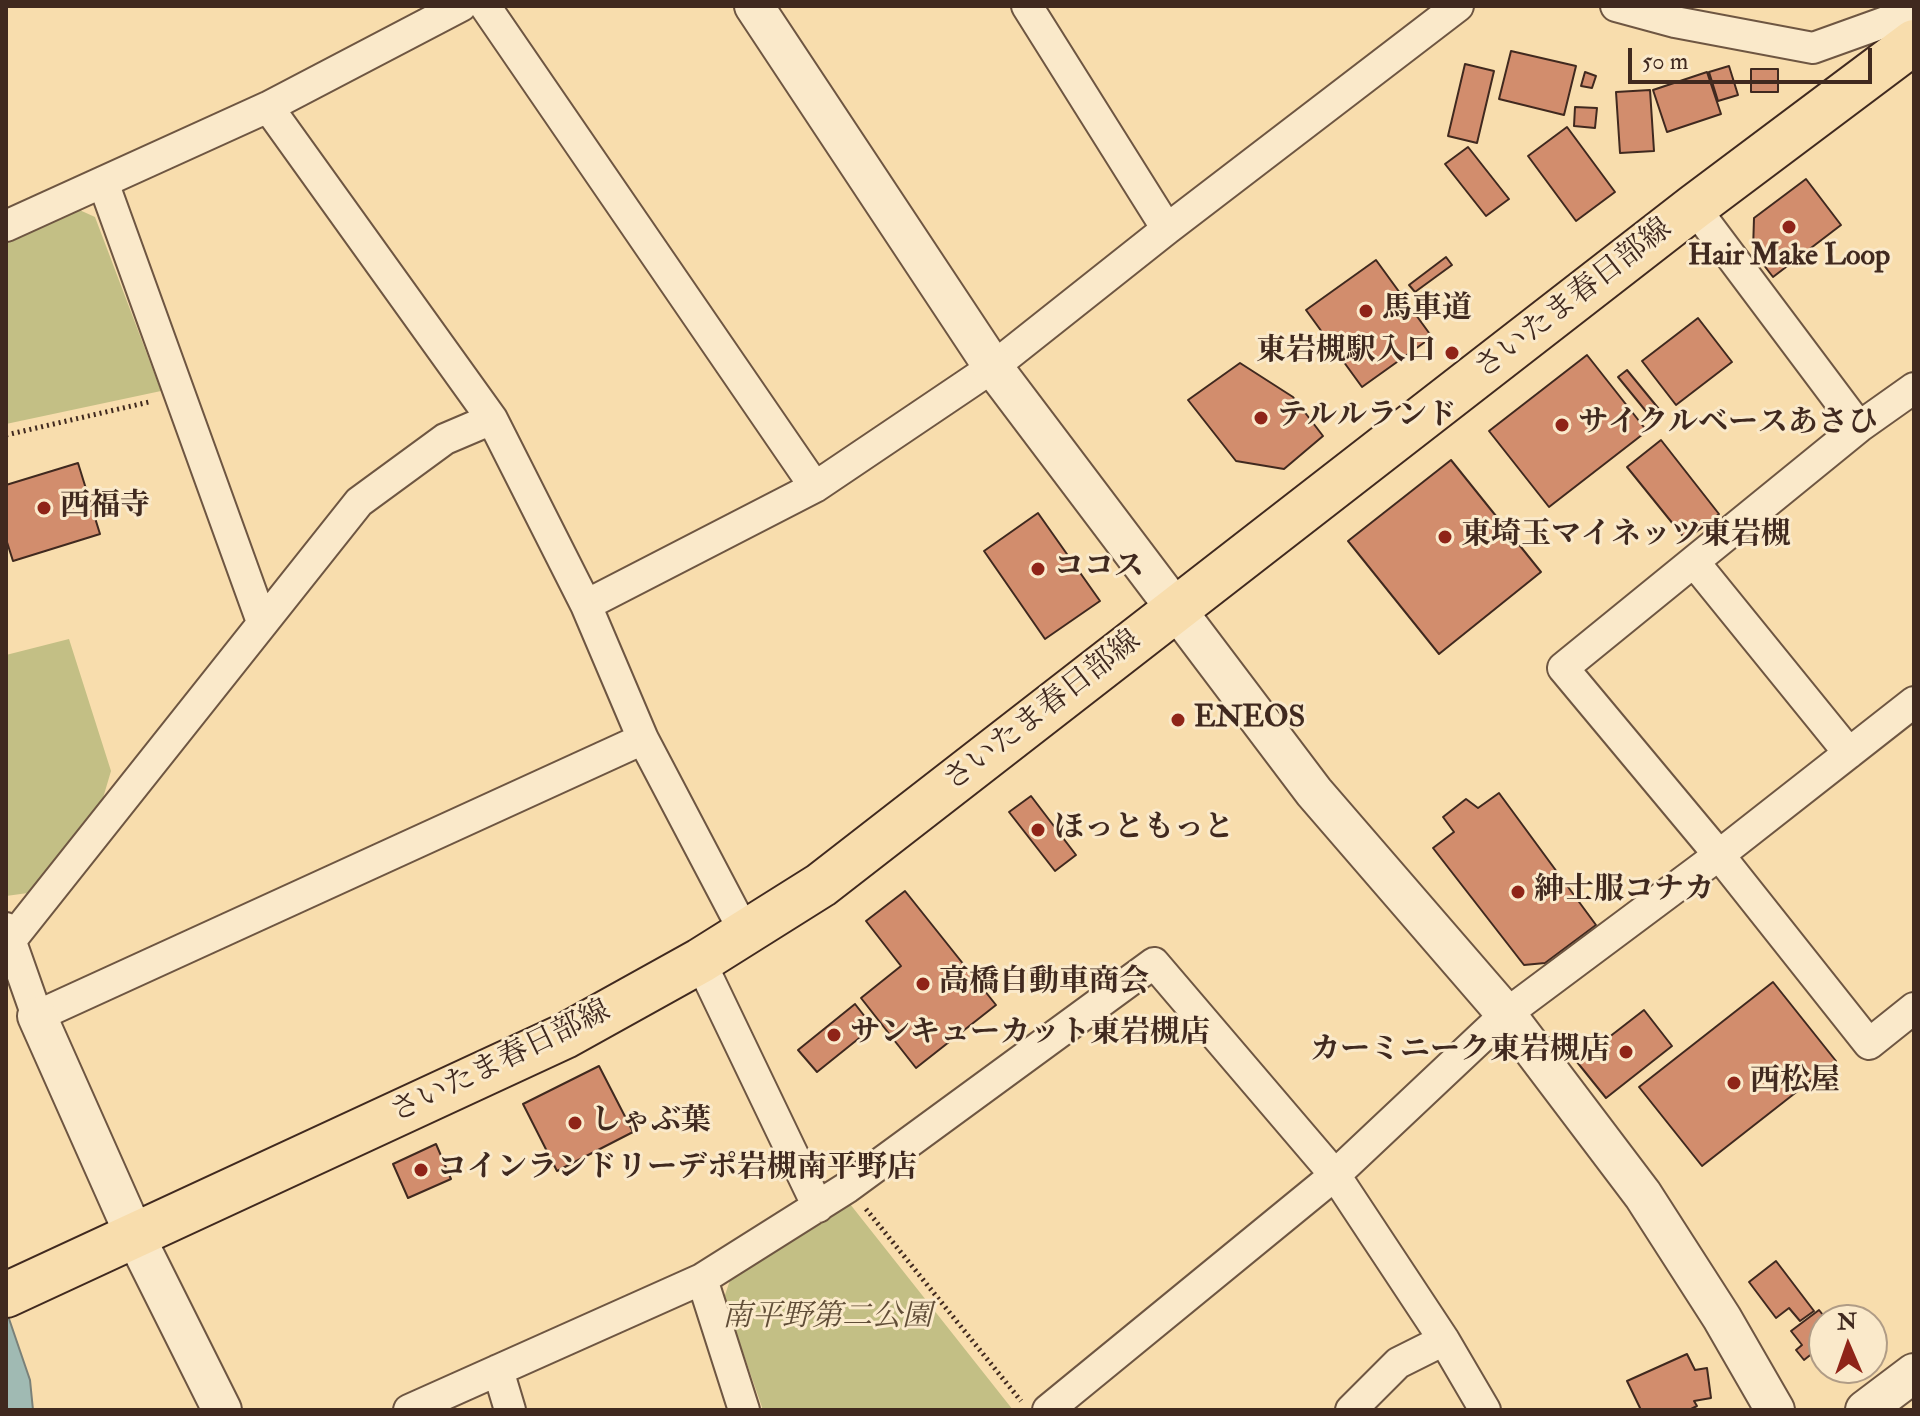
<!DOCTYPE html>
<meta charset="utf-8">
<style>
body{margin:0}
#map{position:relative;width:1920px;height:1416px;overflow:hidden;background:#f8ddad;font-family:"IM FELL Double Pica",serif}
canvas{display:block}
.frame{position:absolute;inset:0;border:8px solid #40291f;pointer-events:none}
.north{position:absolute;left:1808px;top:1304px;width:80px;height:80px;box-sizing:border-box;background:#fae9ca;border:2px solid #b09c86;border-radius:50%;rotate:358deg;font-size:22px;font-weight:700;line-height:32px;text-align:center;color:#40291f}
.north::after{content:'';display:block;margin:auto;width:28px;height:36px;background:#8f2418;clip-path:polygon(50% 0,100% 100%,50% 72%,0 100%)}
.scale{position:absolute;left:1628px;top:48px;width:244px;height:36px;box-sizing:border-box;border:4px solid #40291f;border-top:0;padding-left:10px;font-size:24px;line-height:28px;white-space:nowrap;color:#40291f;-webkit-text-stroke:6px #fae9ca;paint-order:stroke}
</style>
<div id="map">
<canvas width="1920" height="1416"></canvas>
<div class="frame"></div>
<div class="north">N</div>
<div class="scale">50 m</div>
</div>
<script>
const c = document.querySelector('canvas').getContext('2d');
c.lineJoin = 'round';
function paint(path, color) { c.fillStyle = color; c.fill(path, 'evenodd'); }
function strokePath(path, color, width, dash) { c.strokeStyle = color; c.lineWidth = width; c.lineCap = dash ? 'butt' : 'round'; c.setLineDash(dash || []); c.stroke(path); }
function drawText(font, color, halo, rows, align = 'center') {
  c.font = font + ' "IM FELL Double Pica","Noto Serif JP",serif'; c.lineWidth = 6; c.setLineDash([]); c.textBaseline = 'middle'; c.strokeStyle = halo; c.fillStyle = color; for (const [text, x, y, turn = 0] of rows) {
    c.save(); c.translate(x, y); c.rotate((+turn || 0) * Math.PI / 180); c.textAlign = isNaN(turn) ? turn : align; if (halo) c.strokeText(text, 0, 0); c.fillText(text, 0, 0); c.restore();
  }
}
paint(new Path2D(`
 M75,208L95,217L161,391L6,424V239Z
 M69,639L111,771L98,815L28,893L6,896V655Z
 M850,1204L1013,1410H763L724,1298L734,1268Z`), '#c3bf85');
const water = new Path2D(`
 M6,1310L30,1380L33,1410H6Z`);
paint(water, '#a0bab3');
strokePath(water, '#7a8078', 2);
const building = new Path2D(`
 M1511,51L1576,66L1564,115L1499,99Z
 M1465,64L1494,71L1477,143L1448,136Z
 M1729,66L1738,95L1718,101L1709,72Z
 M1751,69H1778V92H1751Z
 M1585,72L1596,76L1592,88L1581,86Z
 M1707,72L1721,114L1667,132L1653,90Z
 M1650,90L1654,151L1620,153L1616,92Z
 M1575,107L1597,108L1595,128L1574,126Z
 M1567,127L1615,192L1576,221L1528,156Z
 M1468,147L1509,199L1486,216L1445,164Z
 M1806,179L1841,225L1773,277L1753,251L1754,218Z
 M1446,257L1452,265L1415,292L1409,285Z
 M1376,260L1432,337L1362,387L1306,310Z
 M1698,318L1732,362L1676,405L1642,361Z
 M1587,355L1647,431L1549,507L1489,431Z
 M1240,363L1293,397L1323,436L1284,469L1236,461L1188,400Z
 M1627,370L1663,414L1654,421L1618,377Z
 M1661,440L1719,514L1686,540L1627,467Z
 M1451,460L1541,572L1439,654L1348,541Z
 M78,463L100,534L13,561L6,539V485Z
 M1038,513L1100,601L1045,639L984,551Z
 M1499,793L1596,925L1545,963L1524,965L1433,848L1454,832L1443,817L1466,799L1478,808Z
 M1031,796L1076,855L1055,871L1009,812Z
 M905,891L996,1005L916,1068L861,998L901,966L866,921Z
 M1773,982L1836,1061L1702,1166L1639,1087Z
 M855,1004L873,1027L817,1072L798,1050Z
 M1644,1010L1672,1046L1606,1098L1577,1062Z
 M599,1066L633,1132L557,1171L523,1104Z
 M436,1144L451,1179L408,1198L393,1164Z
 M1776,1261L1814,1311L1800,1321L1789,1308L1776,1318L1749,1282Z
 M1819,1310L1827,1320H1824L1823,1365L1814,1352L1804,1360L1796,1350L1802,1345L1791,1331Z
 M1687,1354L1695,1370L1707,1368L1711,1398L1694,1401L1697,1406L1689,1410H1641L1627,1381Z`);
paint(building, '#d28d6d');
strokePath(building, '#40291f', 2);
const minor = new Path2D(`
 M485,6L815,487
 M1027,6L1167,229
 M1616,6L1675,22L1813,48L1891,20H1914
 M268,107L492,419L586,605L643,739L744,931
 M103,182L262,622
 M1694,207L1859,427
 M6,226L268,107L461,6
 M1914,388L1859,427L1563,668L1719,855L1869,1044L1914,1008
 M1694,562L1849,753
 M586,605L815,487L993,367L1167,229L1458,6
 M6,928L37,1016L643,739
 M11,940L359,502L445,439L492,419
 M700,961L818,1207
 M702,1279L744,1410
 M498,1370L510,1410
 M409,1410L702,1279L848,1187L1154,963L1335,1175L1444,1340L1485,1410
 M1048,1410L1335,1175L1506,1014L1719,855L1914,702
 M1351,1410L1398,1363L1444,1340`);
const tertiary = new Path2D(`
 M754,6L993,367L1314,792L1506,1014L1643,1195L1722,1318L1775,1410
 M37,1016L134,1234L222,1410
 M1865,1410L1914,1373`);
const primary = new Path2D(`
 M6,1295L565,1036L700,961L821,885L1694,207L1914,42`);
strokePath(minor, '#6e5642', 34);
strokePath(tertiary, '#6e5642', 42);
strokePath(primary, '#40291f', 48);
strokePath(new Path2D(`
 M6,435L149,402
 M866,1209L1021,1401`), '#40291f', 5, [2, 4]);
strokePath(minor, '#fae9ca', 30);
strokePath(tertiary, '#fae9ca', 38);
strokePath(primary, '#f8ddad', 44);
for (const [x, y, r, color] of [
 [1789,227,8,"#8f2418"],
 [1366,311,8,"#8f2418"],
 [1452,353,8,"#8f2418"],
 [1261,418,8,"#8f2418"],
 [1562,425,8,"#8f2418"],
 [44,508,8,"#8f2418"],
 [1445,537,8,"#8f2418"],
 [1038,569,8,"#8f2418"],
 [1178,720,8,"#8f2418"],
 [1038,830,8,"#8f2418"],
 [1518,892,8,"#8f2418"],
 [923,984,8,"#8f2418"],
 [834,1035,8,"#8f2418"],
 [1626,1052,8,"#8f2418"],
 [1734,1083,8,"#8f2418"],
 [575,1123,8,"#8f2418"],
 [421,1170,8,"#8f2418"]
]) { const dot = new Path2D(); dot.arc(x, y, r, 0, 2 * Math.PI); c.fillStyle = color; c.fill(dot); strokePath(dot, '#fae9ca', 3); }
drawText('bold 30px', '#40291f', '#fae9ca', [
 ["Hair Make Loop",1789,258,"center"],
 ["馬車道",1382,311],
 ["東岩槻駅入口",1436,353,"right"],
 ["テルルランド",1277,418],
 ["サイクルベースあさひ",1578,425],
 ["西福寺",60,508],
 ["東埼玉マイネッツ東岩槻",1461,537],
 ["ココス",1054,569],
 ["ENEOS",1194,720],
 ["ほっともっと",1054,830],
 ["紳士服コナカ",1534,892],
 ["高橋自動車商会",939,984],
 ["サンキューカット東岩槻店",850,1035],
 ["カーミニーク東岩槻店",1610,1052,"right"],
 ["西松屋",1750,1083],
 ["しゃぶ葉",591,1123],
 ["コインランドリーデポ岩槻南平野店",437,1170]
], 'left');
drawText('30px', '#40291f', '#fae9ca', [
 ["さいたま春日部線",1574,300,-38],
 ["さいたま春日部線",1043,712,-38],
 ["さいたま春日部線",501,1063,-26]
]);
drawText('italic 30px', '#614e38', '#fae9ca', [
 ["南平野第二公園",827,1319]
]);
</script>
